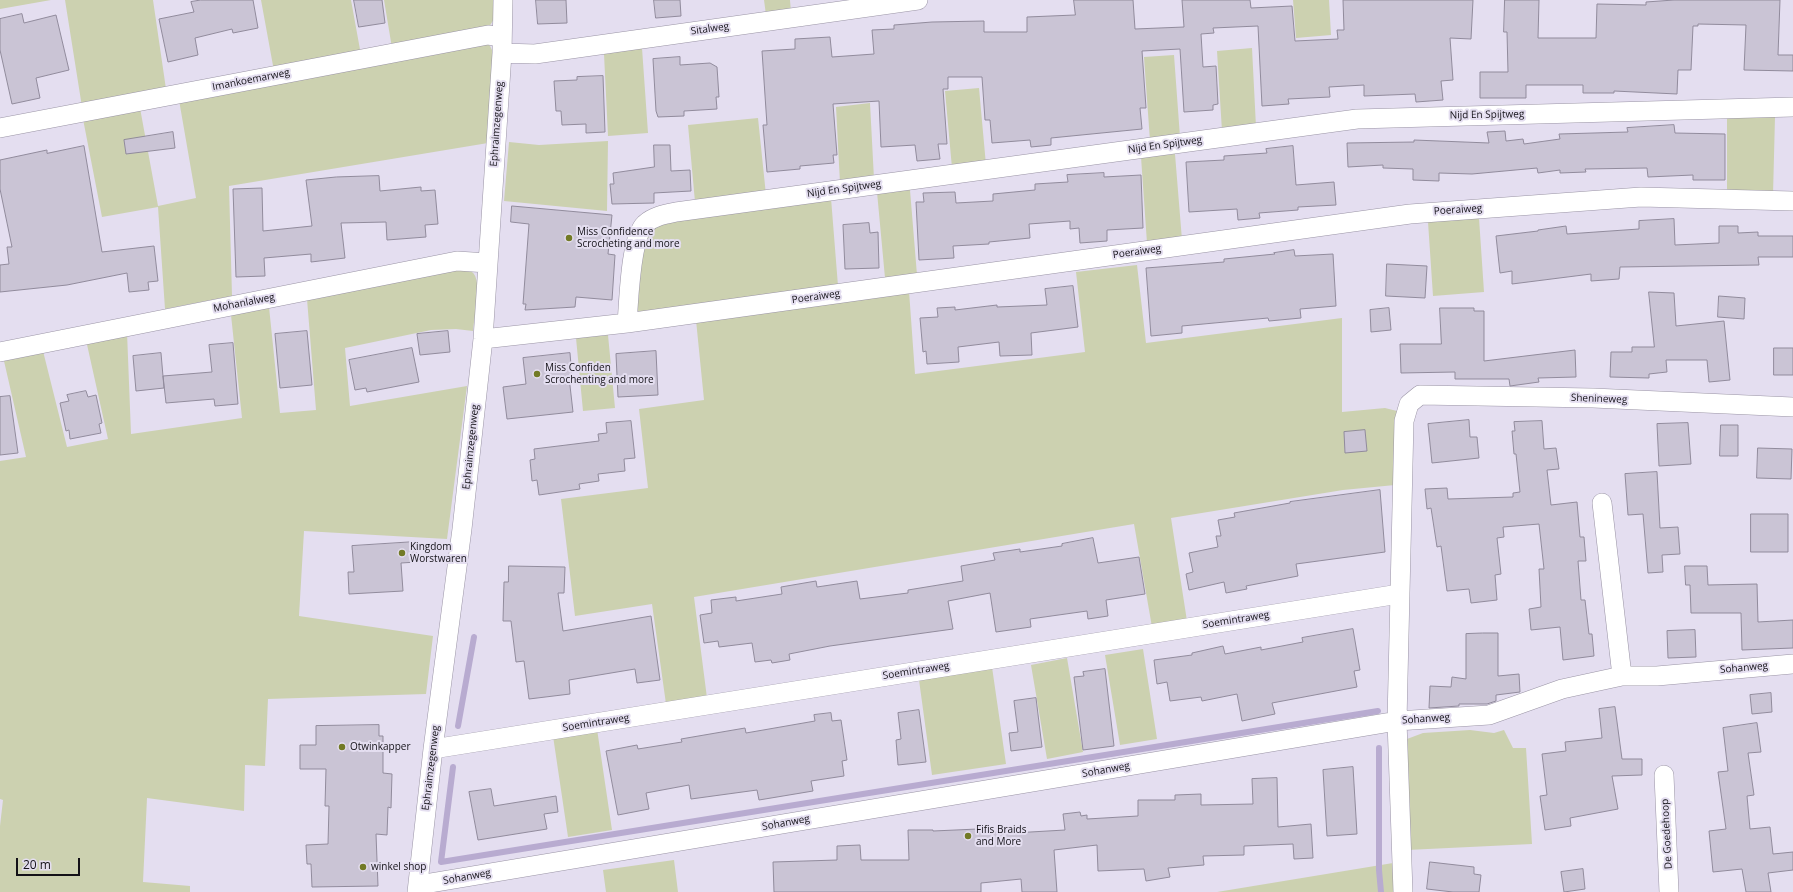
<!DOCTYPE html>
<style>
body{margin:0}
#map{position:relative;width:1793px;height:892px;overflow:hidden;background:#e4def0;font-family:"Open Sans",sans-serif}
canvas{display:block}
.scale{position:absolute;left:16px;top:858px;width:64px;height:18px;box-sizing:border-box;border:2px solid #131117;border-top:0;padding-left:5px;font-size:12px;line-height:14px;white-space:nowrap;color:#131117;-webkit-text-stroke:3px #e4def0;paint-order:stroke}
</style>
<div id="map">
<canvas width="1793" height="892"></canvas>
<div class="scale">20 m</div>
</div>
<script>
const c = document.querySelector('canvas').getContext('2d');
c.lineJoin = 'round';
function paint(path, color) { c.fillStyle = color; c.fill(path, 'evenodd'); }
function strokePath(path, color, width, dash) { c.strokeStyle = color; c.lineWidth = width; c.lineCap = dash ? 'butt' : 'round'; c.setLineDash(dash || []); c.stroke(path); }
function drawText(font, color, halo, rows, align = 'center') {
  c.font = font + ' "Open Sans",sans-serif'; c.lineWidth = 4; c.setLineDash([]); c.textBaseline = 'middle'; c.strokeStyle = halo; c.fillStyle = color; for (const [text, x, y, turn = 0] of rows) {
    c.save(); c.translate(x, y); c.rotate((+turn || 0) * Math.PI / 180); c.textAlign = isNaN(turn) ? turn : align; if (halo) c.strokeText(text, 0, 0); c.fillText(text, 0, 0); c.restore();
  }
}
paint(new Path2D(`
 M0,0H51L0,9Z
 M65,0H153L166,89L82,107Z
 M261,0H351L361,55L274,71Z
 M384,0H494V19L489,27L392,48Z
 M764,0H790L791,12L766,15Z
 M1293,0H1329L1331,35L1296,38Z
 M486,42L490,46L493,52L488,143L229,186L232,296L165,309L158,207L102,217L83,119L140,108L158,206L196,198L179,100Z
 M642,48L648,133L608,136L604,54Z
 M1252,48L1256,127L1222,131L1217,51Z
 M1174,55L1180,137L1150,141L1144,57Z
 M979,88L986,165L952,168L945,91Z
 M870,103L874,179L840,183L836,107Z
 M1727,116L1775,117L1773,195L1727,194Z
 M758,118L766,195L695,202L688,125Z
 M608,141L607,211L504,201L509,142L539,145Z
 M1175,154L1182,240L1147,243L1141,157Z
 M910,190L917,275L885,278L877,192Z
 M831,198L838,286L640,314L637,311L644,237L663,221Z
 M1479,218L1484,292L1433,296L1428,222Z
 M1137,265L1146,343L1342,318V412L1385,408L1397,411L1395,485L1343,490L1171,518L1187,621L1152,627L1134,524L694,597L707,698L666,704L652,604L575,616L561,499L648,488L639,409L704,400L696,320L909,291L915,374L1085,352L1076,272Z
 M460,268C464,269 469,269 472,272C483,280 474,318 473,331L456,329L431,330L345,348L350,406L467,386L447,539L304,531L299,616L433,636L426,694L268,699L265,766L245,765L244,811L147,798L143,882L190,886V892H0V826L3,800L0,799V461L26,457L4,361L43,351L67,447L108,439L86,340L127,332L131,434L242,418L231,315L269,307L280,413L316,410L307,299Z
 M608,335L615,408L583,411L576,338Z
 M1143,649L1157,739L1120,745L1105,655Z
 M1067,658L1083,752L1047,759L1031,665Z
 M992,667L1006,764L932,775L919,680Z
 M597,729L612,830L568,837L553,736Z
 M1470,730L1494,733L1504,730L1513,748H1526L1532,844L1407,850V739L1423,733Z
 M674,860L678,892H606L603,870Z
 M1393,863L1395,892H1217Z`), '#ccd1b0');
strokePath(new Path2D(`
 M458,726L474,637
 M1379,748V870L1381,892
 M453,767L441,862L1378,711`), '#b8abd0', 6);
const building = new Path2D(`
 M201,0H253L258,28L233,33L232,29L195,38L198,55L168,62L159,19L194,12L191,2Z
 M354,0H382L385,23L359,27Z
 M536,0H566L567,23L538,24Z
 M654,0H680L681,16L656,18Z
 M1074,0H1133L1135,29L1184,27L1182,0H1250L1251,8L1292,6L1295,41L1338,39L1337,30H1344L1343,0H1473L1471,39L1450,38L1453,80L1441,81L1443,100L1416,102L1415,94L1364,96V85L1329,87L1330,97L1288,99L1289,104L1262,106L1258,26L1213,28L1214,33L1201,34L1203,67L1216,66L1218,104L1213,105V110L1184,112L1180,49L1142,51L1146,108H1140L1142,129L1051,138V145L1031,147L1030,140L992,143L990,120H985L982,77H948V89H943L947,144H938L940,159L917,161L915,145L881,147L879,101L833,104L837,155H833L834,163L800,166V169L767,172L763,125H767L762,51L795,49V39L830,37L832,57L874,54L872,30L894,29V25L932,22L984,21V32H1027V17L1075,15Z
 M1505,0H1539L1538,38H1596L1597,4L1646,5V2L1674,0H1780L1778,55H1793V71L1744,70L1746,25L1698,24V26H1693L1691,70H1678L1677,94L1614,91V93H1583V85H1526V98H1480V72H1508L1507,32H1504Z
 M22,14L24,23L56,15L69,70L36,78L40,98L12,104L0,50V19Z
 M680,57V65L710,63L717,67L719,97H716L717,109L684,111V116L658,117L656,111L653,59Z
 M603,76L605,132L586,133V124L562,125L561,111H556L554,81L577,80V77Z
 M1674,125L1675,133L1725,134V180H1693V175L1648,177L1647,168L1585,169L1586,172L1560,173V170L1538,173L1537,168L1472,174L1439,173V181L1413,180V169L1383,168V165L1348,167L1347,143L1414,142V140L1489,143L1487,132L1505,131L1506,141L1523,139L1524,144L1560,139L1559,134L1628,132L1627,128Z
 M173,132L175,148L126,154L124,140Z
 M654,145H670L671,171L690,170L691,191L654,193V203L612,204L610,184H614L613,173L654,167Z
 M84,146L102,252L154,246L158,281L148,282L149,290L129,292L127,273L67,285L0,292V265L9,264L7,247H12L0,189V160L47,150V153Z
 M1293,146L1296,185L1334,182L1336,205L1298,207V210L1259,213L1260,218L1238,220L1237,209L1189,212L1186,162L1224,160V156L1267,153L1266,149Z
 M1104,173V177L1141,175L1143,228L1107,230V241L1080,243L1079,228L1070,229V221L1029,224L1030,238L989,242V244L953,246L954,258L919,260L916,202H924L923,193L955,192L956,203L993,201V194L1035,190V184L1068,182L1067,175Z
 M379,176L380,191L421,187V191L435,190L438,224L425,225L426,237L387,240L386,222L341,223L345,258L311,262V254L264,258L265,276L236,277L233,189L262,188L263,231L312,226L306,180L336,177Z
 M512,206L612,215L608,254L615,255L612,300L576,297L575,307L525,310L526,304H523L529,224L511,222Z
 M1674,219L1675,245L1719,243V226H1738V233L1758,232V236H1793V257H1758L1759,265L1620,267L1619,279L1591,281V274L1512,284V271L1500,273L1496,236L1538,231V230L1566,226L1567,234L1639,229V221Z
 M869,223L870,233L878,232L879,268L845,269L843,225Z
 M1294,250L1295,256L1333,254L1336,306L1300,309L1301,318L1269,321L1268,318L1182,326V333L1151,336L1146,268L1224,262V259L1275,254L1274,253Z
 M1387,264L1427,266L1425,298L1386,296Z
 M1073,286L1078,327L1031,333L1032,355L1000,356L999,342L958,347L959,362L927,364L926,351L923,352L920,318L938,317L937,308L955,307V310L997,305V307L1047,305L1045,289Z
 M1649,292L1674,293L1676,326L1724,321L1730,380L1709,382L1707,360H1666L1667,372L1649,374V378L1610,377L1611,352H1632V347H1654Z
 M1719,296L1745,298L1744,319L1718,317Z
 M1389,308L1391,330L1371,332L1370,310Z
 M1440,308H1474V311H1484V361L1575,350L1576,377L1538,378L1539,382L1510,386L1509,379H1455V372L1401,373L1400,344H1441Z
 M307,331L312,385L280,388L275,334Z
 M448,331L450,352L420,355L417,334Z
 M233,343L238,404L215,406L214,399L166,403L163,376L212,372L209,345Z
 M412,348L419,382L367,392L366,388L355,390L349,360Z
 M1774,348H1793V375H1774Z
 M656,351L658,395L618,397L616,354Z
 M161,353L164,388L136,391L133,356Z
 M570,353L572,377H569L573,412L507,419L503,387L526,384L523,358Z
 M86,391L88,397L96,395L102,423L99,424L101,433L70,439L69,430L66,431L60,403L69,401L67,395Z
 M10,396L18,453L0,455V397Z
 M1469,420L1470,437H1477L1479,458L1432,463L1428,424Z
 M631,421L635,458L624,459L625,471L598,474L599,481L579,484L580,489L539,495L537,480L532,481L530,460L535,459L534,449L599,441L598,434L607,433L606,423Z
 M1542,421L1544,449L1556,448L1559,469L1547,470L1551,505L1577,502L1580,537H1584L1586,561H1578L1581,600H1585L1589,634H1592L1594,656L1563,660L1560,627L1531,630L1529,609L1541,607L1539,569H1544L1539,524L1503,527L1504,537L1497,538L1501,574L1495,575L1497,600L1471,603L1469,589L1447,591L1441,546L1437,547L1431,508L1427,509L1425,489L1447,488L1448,499L1513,497V493L1520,492L1516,454H1514L1512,431H1515L1514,422Z
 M1688,423L1691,464L1659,466L1657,424Z
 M1721,425H1738V456H1720Z
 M1365,430L1367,451L1345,453L1344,432Z
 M1758,448L1792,449L1791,479L1757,478Z
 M1657,472L1660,528L1678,527L1680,554L1662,555L1663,572L1648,573L1643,514L1628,515L1625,474Z
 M1380,490L1385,552L1296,564L1298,576L1246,586L1247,589L1226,593L1224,582L1189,590L1186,574L1193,572L1189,553L1218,547L1216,536H1221L1218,520L1235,517L1234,513L1290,503V502Z
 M1751,514H1788V552H1751Z
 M1093,538L1098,563L1139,557L1145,594L1106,600L1108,616L1088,619L1087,611L1030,619L1031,627L996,632L990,593L948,601L953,629L830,646L789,654L790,660L772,663L771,660L755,662L752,643L719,647L718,641L704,643L700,615L712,613L711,600L736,597V601L782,594L781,587L816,581L817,587L857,581L860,599L908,593V590L963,581L961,566L995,560L993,553L1020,549V552L1062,546V544Z
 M415,542L417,562L401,563L403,591L349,594L348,572H354L352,546Z
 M509,566L565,567L564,593H558L563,631L651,616L660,680L637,683L635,669L569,680L570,694L529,699L524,661L516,662L511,621H503L504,582H508Z
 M1685,566H1707L1708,585L1757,584L1758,622L1793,620V648L1742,650L1741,613H1691L1690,585H1686Z
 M1353,629L1360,670L1354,671L1357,687L1272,703L1275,714L1242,721L1237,694L1202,701L1201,697L1170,701L1167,682L1157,684L1154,660L1192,655V653L1223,646L1225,654L1261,647V650L1303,642L1302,638Z
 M1695,630L1696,657L1668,658L1667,631Z
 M1483,633H1498V676L1519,674L1520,692L1496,695V701L1487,704H1459V706L1429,708L1430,686L1451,687L1452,677L1466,679V634Z
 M1105,669L1114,746L1083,750L1074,677L1084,676L1083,672Z
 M1771,693L1772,712L1752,714L1750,695Z
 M1036,698L1042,747L1011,751L1009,733L1018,732L1014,701Z
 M1615,707L1622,759H1642V775L1612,776L1618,809L1570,818L1571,826L1545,830L1540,796L1547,795L1542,754L1566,751L1565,742L1602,738L1599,709Z
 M919,710L926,762L898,765L896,740L901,739L898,713Z
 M831,713L832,721L841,720L847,760L842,761L844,776L811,781L813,791L759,800L757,790L691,799L689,785L646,793L649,809L618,815L606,751L637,745L638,749L682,742L681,739L745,728L746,733L815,721L814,715Z
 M1757,723L1761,752L1748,753L1754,795L1747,796L1750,829L1770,827L1773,854L1793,852V870L1768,873L1771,892H1746L1742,869L1713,872L1709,831L1726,829L1718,772L1728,771L1723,728Z
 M379,725V736H383V773L392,774L391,808L388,807L387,835L376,834L378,886L312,887L311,864H307L306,845L328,844L329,806H325L326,769H300V745H316V726Z
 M1353,767L1357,834L1327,836L1323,770Z
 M1277,778L1278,827L1311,824L1313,858L1294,859L1293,844L1244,846V855L1203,856L1204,865L1168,868L1170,877L1146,881L1144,869L1098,871L1097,845L1054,850L1057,892H1022L1021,879L981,883V892H774L773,862L837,860V846L860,845L861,860H909L908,830H933V831L978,829V833L1012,831L1013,833L1065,830L1063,814L1080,812L1081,816L1087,815V819L1138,816V800H1175V795L1201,794V805L1253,804L1252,779Z
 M491,789L494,806L556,796L558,812L544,814L547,829L478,840L469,792Z
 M1430,862L1474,867V874L1481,875L1479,892H1453L1427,889Z
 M1583,869L1585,889L1564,892L1561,872Z`);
paint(building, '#cac4d5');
strokePath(building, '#918b9c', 1);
const minor = new Path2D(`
 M502,53L535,54L918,0
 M0,128L488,35L502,37
 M627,323C629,302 630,238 645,224C654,216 666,214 676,212L1357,119L1793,107
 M483,339L627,323L1410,214L1641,197L1793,201
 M0,352L457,261L488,263
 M1602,503L1622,676
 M433,749L1399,594
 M1664,775L1669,892
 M418,885L1397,721L1489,715L1562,689L1622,676H1657L1793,664
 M417,892L433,749L462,529L483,339L502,53L503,0
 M1403,892L1397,721L1404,421L1409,404L1420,395L1593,398L1793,407`);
strokePath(minor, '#9a94a5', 20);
strokePath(minor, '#fff', 19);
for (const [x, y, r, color] of [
 [569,238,4,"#727a25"],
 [537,374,4,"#727a25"],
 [402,553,4,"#727a25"],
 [342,747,4,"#727a25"],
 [968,836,4,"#727a25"],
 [363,867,4,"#727a25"]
]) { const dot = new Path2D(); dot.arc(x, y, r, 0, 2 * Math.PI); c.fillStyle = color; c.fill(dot); strokePath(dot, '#e4def0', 1.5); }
drawText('10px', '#131117', '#e4def0', [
 ["Sitalweg",710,29,-8],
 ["Imankoemarweg",251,80,-11],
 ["Nijd En Spijtweg",1487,115,-1],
 ["Ephraimzegenweg",497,124,-86],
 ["Nijd En Spijtweg",1165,145,-8],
 ["Nijd En Spijtweg",844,189,-8],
 ["Poeraiweg",1458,210,-4],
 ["Poeraiweg",1137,252,-8],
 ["Poeraiweg",816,297,-8],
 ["Mohanlalweg",244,303,-11],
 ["Shenineweg",1599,399,2],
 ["Ephraimzegenweg",471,447,-84],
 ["Soemintraweg",1236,620,-9],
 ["Sohanweg",1744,668,-5],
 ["Soemintraweg",916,671,-9],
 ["Sohanweg",1426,719,-4],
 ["Soemintraweg",596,723,-9],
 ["Ephraimzegenweg",431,768,-83],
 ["Sohanweg",1106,770,-10],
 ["Sohanweg",786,823,-10],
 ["De Goedehoop",1667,834,-93],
 ["Sohanweg",467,877,-10]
]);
drawText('10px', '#131117', '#e4def0', [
 ["Miss Confidence",577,232],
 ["Scrocheting and more",577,244],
 ["Miss Confiden",545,368],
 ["Scrochenting and more",545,380],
 ["Kingdom",410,547],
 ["Worstwaren",410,559],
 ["Otwinkapper",350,747],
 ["Fifis Braids",976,830],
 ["and More",976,842],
 ["winkel shop",371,867]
], 'left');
</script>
